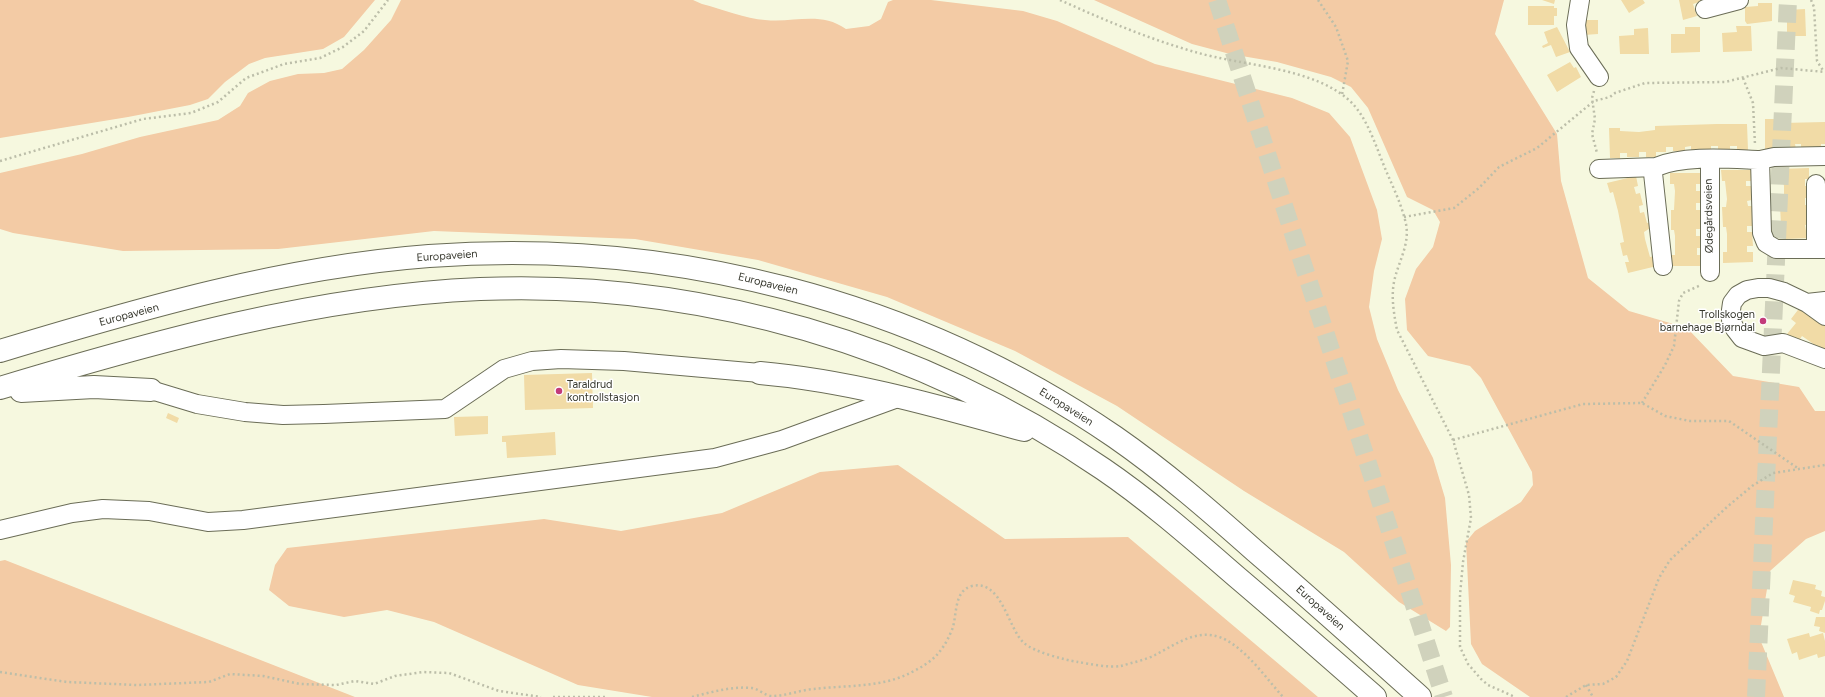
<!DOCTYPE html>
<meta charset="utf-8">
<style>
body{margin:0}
canvas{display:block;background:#f6f8df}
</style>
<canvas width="1825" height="697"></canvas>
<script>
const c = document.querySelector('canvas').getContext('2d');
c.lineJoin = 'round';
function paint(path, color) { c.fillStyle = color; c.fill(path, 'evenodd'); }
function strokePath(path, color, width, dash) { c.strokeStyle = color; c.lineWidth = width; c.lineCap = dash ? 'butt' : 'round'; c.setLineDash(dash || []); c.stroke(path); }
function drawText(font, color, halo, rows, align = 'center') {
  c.font = font + ' Figtree,sans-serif'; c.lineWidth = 3; c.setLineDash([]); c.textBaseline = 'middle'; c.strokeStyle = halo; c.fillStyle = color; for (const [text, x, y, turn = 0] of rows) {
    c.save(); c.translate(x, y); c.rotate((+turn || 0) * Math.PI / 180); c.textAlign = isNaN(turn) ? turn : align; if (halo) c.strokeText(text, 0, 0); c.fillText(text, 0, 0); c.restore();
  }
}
paint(new Path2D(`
 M0,0H375L344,37L323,49L265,58L249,64L225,82L208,99L190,105L128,117L0,138Z
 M401,0H693L702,4C722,9 746,19 765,20C795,23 820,11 846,29L869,26L881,19L888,2L893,0H931L1023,11L1057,21L1155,64L1292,98L1329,113L1350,137L1377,210L1382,239L1374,271L1369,307L1377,339L1398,390L1433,458L1445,498L1451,565L1450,627L1446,631L1399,602L1344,552L1244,491L1117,406L1015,351L887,297L758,260L635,239L434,231L278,249L123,251L13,233L0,229V173L82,154L140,137L218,120L240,106L248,93L270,81L298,74L324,73L342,69L364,50L391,20Z
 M1094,0H1504L1495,34L1557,134L1561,181L1588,278L1629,311L1687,328L1733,376L1799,387L1815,411H1825V531L1806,539L1770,571L1759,637L1784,697H1530L1482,664L1471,644L1466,542L1475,531L1521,502L1533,485L1532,472L1481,378L1470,366L1428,356L1407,330L1405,299L1416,269L1433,247L1440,222L1433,210L1407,197L1368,108L1351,87L1331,77L1277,62L1230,54L1192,44Z
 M898,465L1005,539L1128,537L1318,697H652L578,685L434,622L387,610L344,617L289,606L269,590L275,565L287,548L544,519L621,531L722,513L820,472Z
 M5,560L355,697H0V561Z`), '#f3cba5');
paint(new Path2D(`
 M1542,0H1555L1554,4Z
 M1621,0H1643L1645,3L1629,13Z
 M1679,0H1701L1702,1L1693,4L1697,16L1683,20Z
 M1758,3H1772V21L1747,24L1745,21V7L1758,6Z
 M1528,6H1554V8H1557V16H1554V25H1528Z
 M1805,9L1806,36H1787V10Z
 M1584,20H1598V34L1584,35Z
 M1736,26H1751L1752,51L1723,52L1722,33L1737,32Z
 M1557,27L1570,52L1556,57L1551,45L1543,48L1542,46L1548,43L1544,32Z
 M1685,27H1700V52L1671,53V34H1685Z
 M1648,28L1649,54H1620L1619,36L1634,35V29Z
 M1570,62L1574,68L1576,67L1581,77L1557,92L1547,75Z
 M1765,119H1776L1775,123H1782L1825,122V144H1821V148H1801V144H1795L1796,149H1783V145H1776V149H1765Z
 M1717,124H1747L1748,150H1737V146H1730V150H1718V146H1711V151H1691V146L1685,147V151H1673V147H1666V152H1656V157H1646V152H1639V157H1627V153H1620V158H1610L1609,128H1620V131L1639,132L1655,130V126Z
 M1809,168V179H1805V186H1809L1810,198H1805V205H1810V224L1805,225L1806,231L1810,230V238L1785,239L1784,225H1781L1780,205H1784V186L1783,180H1779V169Z
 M1721,170H1751L1752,181H1746V186H1752V200L1747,201L1748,206H1752V226H1747V232H1752L1753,246H1747V252H1753V262L1723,263V252H1727V234L1726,227H1723L1722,207H1726L1727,199L1725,181H1722Z
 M1670,173H1700V184H1696V191H1700V203H1696V210H1700L1701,229H1696V236H1701V248H1697V255H1701V266H1672L1671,255H1675V236L1674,230H1671V210H1674L1675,191L1674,184H1670Z
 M1636,176L1638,186L1634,187L1636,194L1640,193L1643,205L1639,206L1640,213L1644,212L1647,223L1651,222L1652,227L1644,232L1645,239L1650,257L1654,256L1657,266L1628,273L1625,262H1629L1627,255L1623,256L1620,243L1624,242L1618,211L1613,192L1610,193L1607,183Z
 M1801,306L1825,322V352L1802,336L1798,342L1787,334L1796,323L1791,319Z
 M592,373L593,408L525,410L524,375Z
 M168,413L179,418L177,423L166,418Z
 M488,416V434L455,436L454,417Z
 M555,432L556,455L507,458L506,442H502V436Z
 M1793,580L1816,585L1815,589L1822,591L1821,596L1825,597V601L1822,610H1820L1819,614L1810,611L1811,607L1793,602L1795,596L1789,594Z
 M1816,617H1825V633L1819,631L1820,627L1814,626Z
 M1809,633L1810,637L1823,633L1825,641V656L1818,658L1817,654L1799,660L1797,652L1792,654L1787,639Z`), '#f1dba6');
strokePath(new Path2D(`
 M1217,0L1444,697
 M1756,697L1788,0`), '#d0d2bc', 18, [18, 9]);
const minor = new Path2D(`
 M1580,0L1576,25L1579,48L1599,77
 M1705,9L1739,0
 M1710,160V272
 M1760,160L1774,157L1825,156
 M1599,169L1656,167
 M1816,184V249
 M1663,266L1653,173L1656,167C1684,155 1730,159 1760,160L1762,233L1766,243L1776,249H1825
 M1825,301L1807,303L1784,292L1769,288H1758L1747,290L1738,295L1732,303L1731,310V320L1735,329L1742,338L1764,346L1783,343L1825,359
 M1807,303L1825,316
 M151,390L197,404L245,412L283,415L324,414L445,409L504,369L532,361L561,359L624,361L760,373
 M0,530L72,513L103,509L149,511L208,522L243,520L715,458L782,440L903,396`);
const highway = new Path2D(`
 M0,351C139,309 283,267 429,256C671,238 915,300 1115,437C1164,471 1210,511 1255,551C1311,599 1365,648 1420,697
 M760,373C851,381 937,406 1024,430
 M0,388C156,341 317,296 480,289C699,280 922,345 1103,469C1150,501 1194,540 1238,578C1284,617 1329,657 1375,697
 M21,391L94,387L151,390`);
strokePath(minor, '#6b6d57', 20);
strokePath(highway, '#6b6d57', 24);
strokePath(new Path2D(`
 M1060,0C1104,20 1149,39 1195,52C1242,66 1316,67 1352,103C1369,121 1377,150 1387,173C1394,189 1402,206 1406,224C1410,245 1398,262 1394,282C1391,298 1394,314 1397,330L1453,440L1469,495L1471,518L1463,562L1460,595V647L1468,664L1481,679L1488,685L1515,697
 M1318,0L1336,27L1348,61L1342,95
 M1811,0L1814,7L1817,61L1824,72
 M1743,78L1753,103L1755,145
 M1594,91L1592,98L1595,119L1592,134L1597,153
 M0,161L143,119L191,113L218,102L246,78L284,64L320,58L343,47L364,31L388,0
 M1404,217L1454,208L1479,188L1499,167L1537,148L1594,101L1610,97L1615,93L1645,83L1725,82L1781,68L1825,72
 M1642,403L1665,365L1674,346L1679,301L1683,293L1701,285
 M1453,440L1583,404L1642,403L1665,416L1690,421H1729L1799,469
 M0,672L67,682L137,685L209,682L230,674L263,676L300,684L336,685L355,681L374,684L395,676L423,672L449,673L499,691L541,697
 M1586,685L1593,697
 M553,697H608
 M692,697C712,692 732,686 752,688C759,689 765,696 772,696C786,696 800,690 814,689C847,685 882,688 912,672C932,662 942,653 951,632C958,619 952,591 972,586C1002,579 1008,629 1024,643C1034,652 1065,660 1078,662C1090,664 1109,668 1121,666C1131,663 1145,660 1155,655C1180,642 1203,624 1231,643C1251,656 1267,679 1283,697
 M1566,697L1586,685L1603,684L1616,677L1627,661L1659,578L1670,560L1727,507L1752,486L1773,473L1825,465`), '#bcbea9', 2.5, [2, 3]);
strokePath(minor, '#fff', 18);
strokePath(highway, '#fff', 22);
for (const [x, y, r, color] of [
 [1763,321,4,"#c33b7a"],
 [559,391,4,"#c33b7a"]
]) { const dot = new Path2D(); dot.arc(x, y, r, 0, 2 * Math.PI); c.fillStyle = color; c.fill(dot); strokePath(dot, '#fff', 1.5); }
drawText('11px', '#37382e', '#fff', [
 ["Ødegårdsveien",1709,216,-91],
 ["Europaveien",447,256,-4],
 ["Europaveien",768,284,14],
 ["Europaveien",129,315,-15],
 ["Europaveien",1066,407,32],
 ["Europaveien",1320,608,42]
]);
drawText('11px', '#37382e', '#fff', [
 ["Trollskogen",1755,315],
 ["barnehage Bjørndal",1755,328],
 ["Taraldrud",567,385,"left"],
 ["kontrollstasjon",567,398,"left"]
], 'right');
</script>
